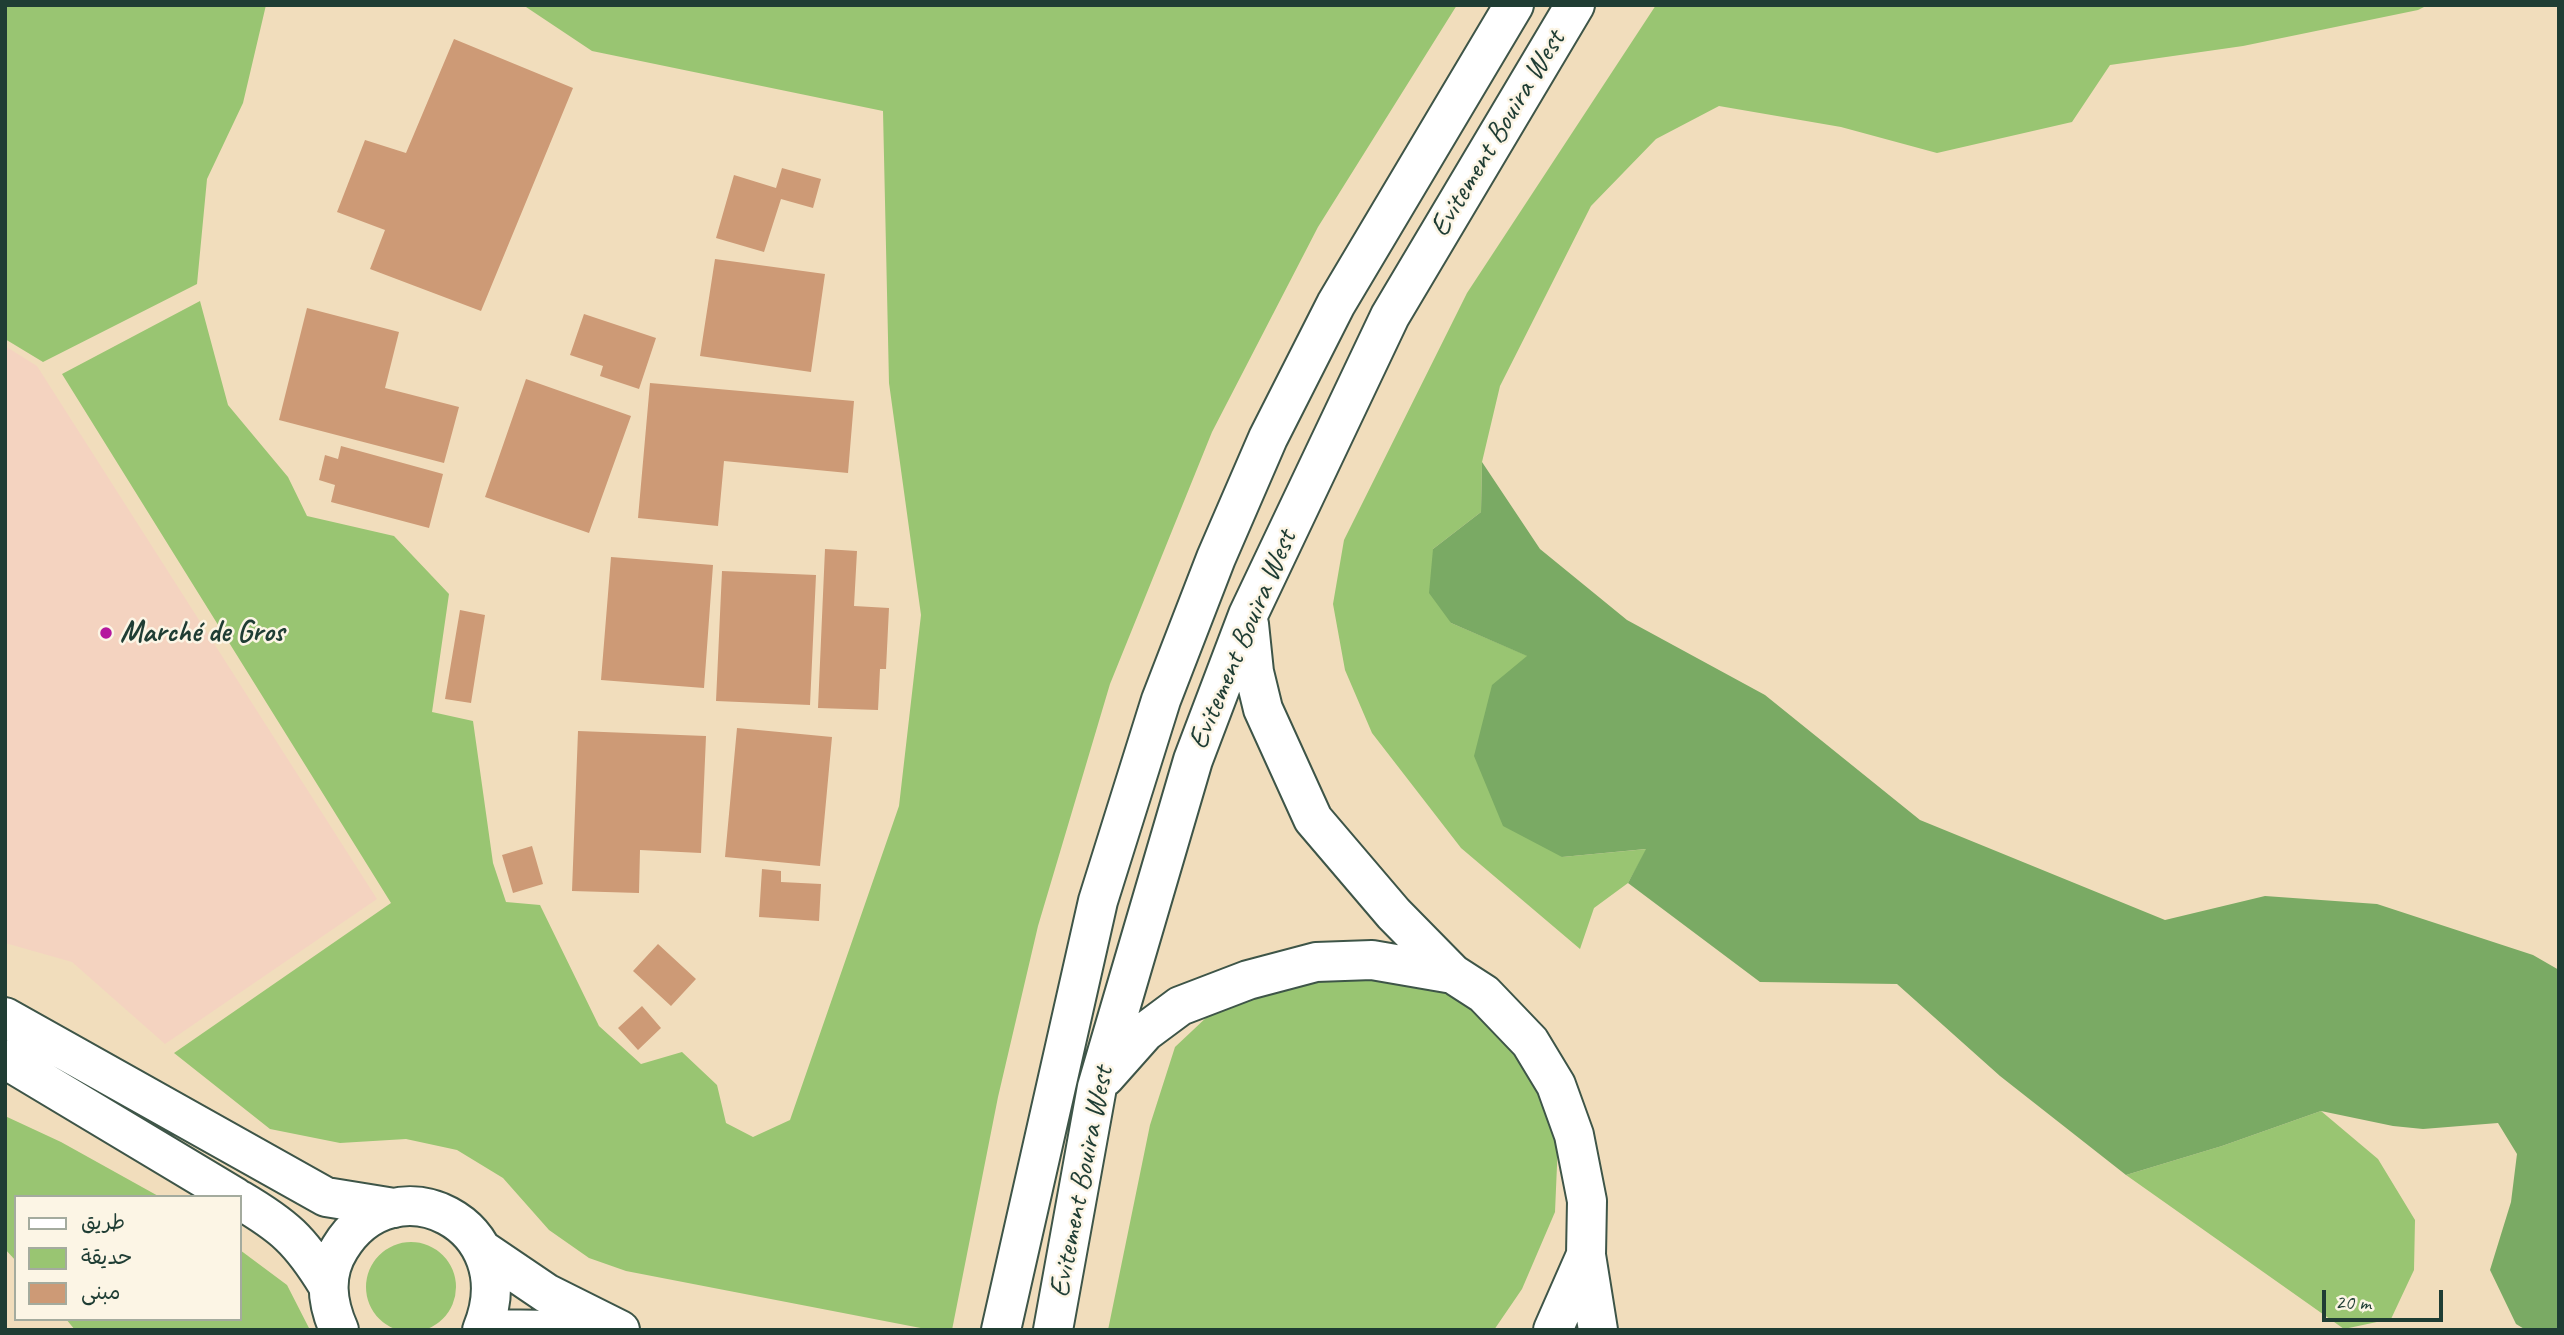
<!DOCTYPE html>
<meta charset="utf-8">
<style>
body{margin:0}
#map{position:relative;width:2564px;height:1335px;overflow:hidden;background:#f1ddbc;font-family:Caveat,"Playpen Sans Arabic",sans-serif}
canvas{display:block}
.frame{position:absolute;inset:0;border:7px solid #1f3d34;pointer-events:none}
.legend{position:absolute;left:14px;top:1195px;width:228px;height:126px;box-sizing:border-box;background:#fcf5e5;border:2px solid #a4ab9e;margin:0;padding:9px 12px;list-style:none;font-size:21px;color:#1f3d34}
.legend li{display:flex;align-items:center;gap:14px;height:35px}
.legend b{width:35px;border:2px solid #a4ab9e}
.scale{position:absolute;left:2322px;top:1290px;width:121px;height:32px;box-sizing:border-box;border:4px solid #1f3d34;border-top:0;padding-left:9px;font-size:21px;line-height:24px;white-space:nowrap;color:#1f3d34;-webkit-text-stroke:5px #fcf5e5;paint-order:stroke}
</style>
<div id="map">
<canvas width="2564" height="1335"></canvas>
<div class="frame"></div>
<ul class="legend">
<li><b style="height:9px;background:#fff"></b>طريق</li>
<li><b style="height:19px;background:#99c572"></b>حديقة</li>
<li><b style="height:19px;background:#cd9a76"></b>مبنى</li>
</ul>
<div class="scale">20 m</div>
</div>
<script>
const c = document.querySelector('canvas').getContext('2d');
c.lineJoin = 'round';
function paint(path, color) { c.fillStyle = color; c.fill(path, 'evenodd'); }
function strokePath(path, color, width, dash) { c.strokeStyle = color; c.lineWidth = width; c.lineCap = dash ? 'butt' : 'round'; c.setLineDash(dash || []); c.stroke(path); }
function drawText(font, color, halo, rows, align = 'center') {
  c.font = font + ' Caveat,sans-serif'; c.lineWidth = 5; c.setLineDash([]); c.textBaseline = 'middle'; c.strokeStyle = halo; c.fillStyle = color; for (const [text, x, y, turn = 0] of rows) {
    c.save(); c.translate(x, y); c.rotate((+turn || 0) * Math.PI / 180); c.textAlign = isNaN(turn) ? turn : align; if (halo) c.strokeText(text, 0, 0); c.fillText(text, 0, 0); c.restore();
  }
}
paint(new Path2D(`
 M5,346L37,366L377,899L165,1044L72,962L5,943Z`), '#f4d3c0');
paint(new Path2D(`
 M5,5H266L243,103L207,179L197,284L43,362L5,339Z
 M523,5H1457L1318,227L1212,432L1110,684L1038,926L998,1097L952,1330H931L626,1271L589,1258L549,1230L503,1178L457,1150L406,1139L340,1143L270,1129L174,1053L391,903L62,374L200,301L228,405L288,477L307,516L394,536L449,594L432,712L473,721L493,863L506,902L540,905L599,1026L641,1064L682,1052L717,1085L726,1123L753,1137L790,1120L899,806L921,615L889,383L883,111L592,51Z
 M1656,5H2428L2418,10L2243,46L2110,65L2072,122L1937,153L1841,127L1719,106L1656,139L1591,206L1500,386L1482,462L1481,512L1433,549L1451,623L1528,656L1562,857L1647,849L1628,883L1594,908L1580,949L1461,848L1372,733L1345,670L1333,604L1344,540L1467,293Z
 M1423,969L1485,1007L1538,1072L1558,1142L1555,1212L1522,1289L1494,1330H1108L1150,1125L1175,1047L1226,999L1291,976Z
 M2321,1111L2378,1159L2415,1220L2414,1270L2391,1319L2344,1329L2126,1175L2222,1146Z
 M5,1116L61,1142L160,1197H16V1261L5,1249Z
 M366 1287a45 45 0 1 1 90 0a45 45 0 1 1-90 0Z
 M240,1250L287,1285L310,1330H75L66,1319H240Z`), '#99c572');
paint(new Path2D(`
 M1482,462L1540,549L1627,620L1765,695L1920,820L2165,920L2265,896L2377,904L2533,955L2559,970V1330H2526L2516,1324L2490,1270L2511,1202L2517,1154L2498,1123L2423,1129L2393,1126L2321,1111L2222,1146L2126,1175L2000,1076L1897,984L1760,982L1628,883L1646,849L1562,857L1503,826L1474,756L1492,685L1527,656L1451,623L1429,593L1433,549L1481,512Z`), '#7aaa64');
paint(new Path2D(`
 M454,39L573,88L481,311L370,269L385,230L337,212L365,140L406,153Z
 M782,168L821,179L813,208L781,199L764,252L716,238L734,175L776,188Z
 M715,259L825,274L811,372L700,356Z
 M307,308L399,332L385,388L459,407L444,463L279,420Z
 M584,314L656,338L639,389L600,376L603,366L570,355Z
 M526,379L631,416L589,533L485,497Z
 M650,383L854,401L848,473L724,461L718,526L638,518Z
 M341,446L443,474L429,528L331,502L335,485L319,480L325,455L338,459Z
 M825,549L857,551L854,606L889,608L886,669H880L878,710L818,708Z
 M611,557L713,565L704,688L601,680Z
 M722,571L816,575L810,705L716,701Z
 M460,610L485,615L471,703L445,699Z
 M737,728L832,737L820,866L725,857Z
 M578,731L706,736L701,853L640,850L639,893L572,891Z
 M532,846L543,884L513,893L502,855Z
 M762,869L781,871V882L821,884L819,921L759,917Z
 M658,944L696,979L671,1006L633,971Z
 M642,1006L661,1028L638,1050L618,1028Z`), '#cd9a76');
const major = new Path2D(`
 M5,1017L326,1197L394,1208
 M5,1059L235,1197
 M240,1200C284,1226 300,1240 327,1284
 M484,1251L546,1293L620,1330
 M483,1329L557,1330
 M339,1330C327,1303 323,1275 340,1248C394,1159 526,1224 482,1330`);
const highway = new Path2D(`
 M1249,624L1254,672L1263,709L1313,819L1394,914L1453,974L1484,994L1530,1042L1556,1085L1574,1135L1587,1201L1586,1255L1598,1330
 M1105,1077L1145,1032L1180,1006L1248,980L1316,962L1372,960L1453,974
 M1001,1330L1098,901L1161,700L1216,558L1268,438L1336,304L1514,5
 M1053,1330L1097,1087L1193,760L1248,615L1390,316L1575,5
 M1553,1330L1586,1255`);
strokePath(major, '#3e5548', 42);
strokePath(highway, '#3e5548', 42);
strokePath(major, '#fff', 38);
strokePath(highway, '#fff', 38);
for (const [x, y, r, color] of [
 [106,633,7,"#b5179e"]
]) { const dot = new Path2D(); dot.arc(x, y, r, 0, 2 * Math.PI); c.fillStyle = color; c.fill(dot); strokePath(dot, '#fcf5e5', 2.5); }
drawText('30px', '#1f3d34', '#fcf5e5', [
 ["Evitement Bouira West",1498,134,-59],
 ["Evitement Bouira West",1243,640,-67],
 ["Evitement Bouira West",1082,1182,-79]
]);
drawText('bold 30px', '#1f3d34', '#fcf5e5', [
 ["Marché de Gros",120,633]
], 'left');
</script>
